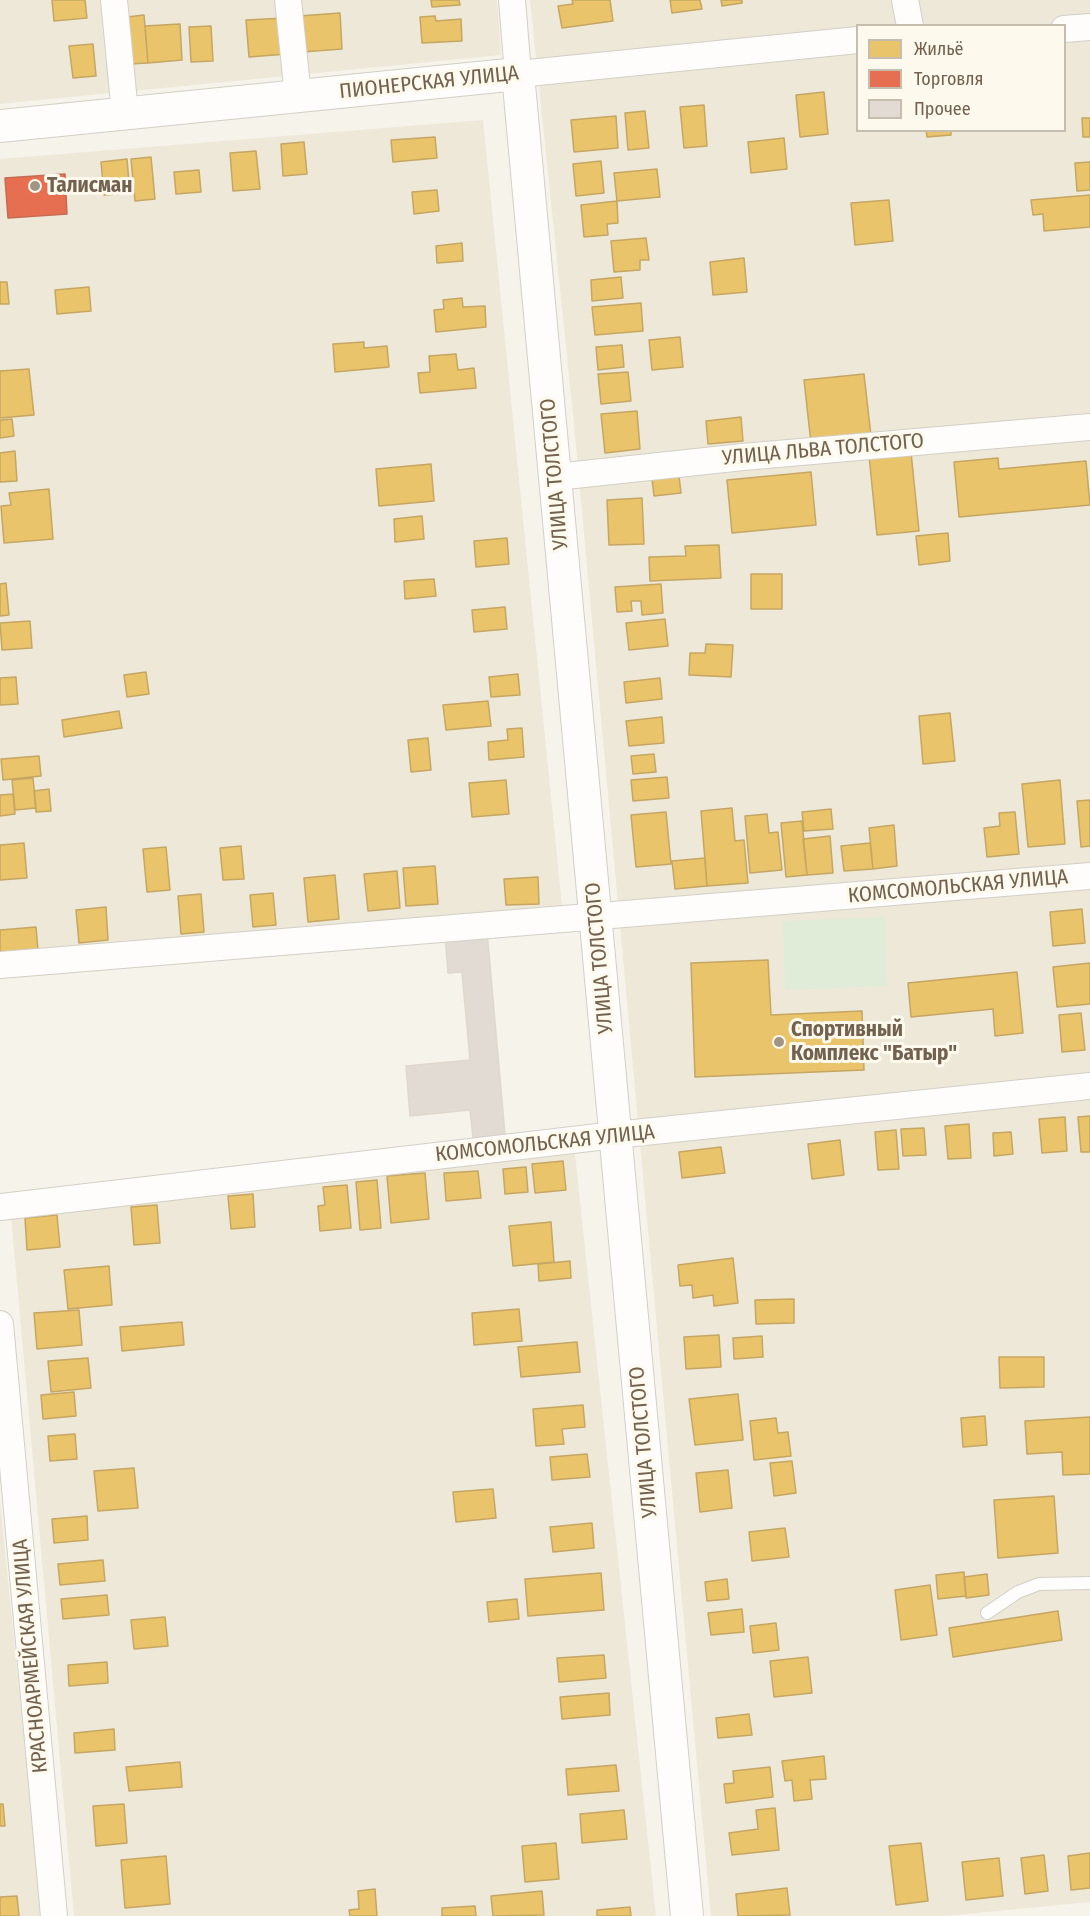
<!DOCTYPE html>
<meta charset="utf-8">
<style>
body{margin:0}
#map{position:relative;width:1090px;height:1916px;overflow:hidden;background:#f6f3eb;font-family:"Fira Sans Condensed",sans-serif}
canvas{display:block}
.legend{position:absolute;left:856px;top:24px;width:210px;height:108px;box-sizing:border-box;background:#fdfaed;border:2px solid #c5bdad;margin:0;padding:8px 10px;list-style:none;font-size:18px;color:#72614e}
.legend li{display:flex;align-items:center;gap:12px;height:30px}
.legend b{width:30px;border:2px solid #c5bdad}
</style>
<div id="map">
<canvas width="1090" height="1916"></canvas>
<ul class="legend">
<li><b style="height:16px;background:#e9c46a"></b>Жильё</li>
<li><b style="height:16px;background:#e76f51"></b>Торговля</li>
<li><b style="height:16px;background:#e1dbd3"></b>Прочее</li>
</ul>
</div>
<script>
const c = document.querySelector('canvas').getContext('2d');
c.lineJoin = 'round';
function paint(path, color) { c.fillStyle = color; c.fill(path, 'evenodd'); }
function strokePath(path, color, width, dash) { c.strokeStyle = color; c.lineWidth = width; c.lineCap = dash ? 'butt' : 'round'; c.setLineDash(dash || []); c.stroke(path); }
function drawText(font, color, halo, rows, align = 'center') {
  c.font = font + ' "Fira Sans Condensed",sans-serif'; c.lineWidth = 6; c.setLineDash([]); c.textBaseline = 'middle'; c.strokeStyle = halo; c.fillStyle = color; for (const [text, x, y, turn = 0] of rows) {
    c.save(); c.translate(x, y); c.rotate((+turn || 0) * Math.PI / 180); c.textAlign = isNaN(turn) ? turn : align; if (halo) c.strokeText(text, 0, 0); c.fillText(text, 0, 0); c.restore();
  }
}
paint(new Path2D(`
 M0,0H497L501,55L0,104Z
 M530,0H1090V1902L946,1916H711L573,414ZM858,26H1064V130H858Z
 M483,120L562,907L0,958V159Z
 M575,1154L656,1916H74L11,1216Z
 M0,1501L42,1916H0Z`), '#eee8d9');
paint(new Path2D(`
 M885,917L887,986L785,990L783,921Z`), '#e0ecd7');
const homes = new Path2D(`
 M52,0H85L87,18L54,21Z
 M431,0H459L460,5L432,7Z
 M572,0H610L613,21L562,28L558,6L573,4Z
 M670,0H700L702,9L672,13Z
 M721,0H742V3L722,6Z
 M340,13L342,49L302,52L299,16Z
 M144,15L148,63L130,64L127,17Z
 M435,16L436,21L461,19L462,41L422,43L420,17Z
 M285,18L287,54L249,57L246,20Z
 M180,24L182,60L148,63L145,26Z
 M211,26L213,61L191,62L189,27Z
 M93,44L96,76L73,78L69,46Z
 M824,92L828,134L800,137L796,95Z
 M704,105L707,146L684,148L680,107Z
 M645,111L649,148L628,150L625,113Z
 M616,116L618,148L574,152L571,120Z
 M1082,118H1090V137H1083Z
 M926,130H951V135L927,137Z
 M435,137L437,158L393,162L391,140Z
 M784,138L787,169L751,173L748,142Z
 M304,142L307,174L283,176L281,144Z
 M256,151L260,189L233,191L230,153Z
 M151,157L155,199L135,201L131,159Z
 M127,159L130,193L104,195L101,162Z
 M601,161L604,193L576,196L573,164Z
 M1090,162V190L1077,191L1075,163Z
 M657,169L660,197L617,201L614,173Z
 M199,170L201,192L176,194L174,172Z
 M437,190L439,211L414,214L412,192Z
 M1090,195V227L1044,231L1043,214L1033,215L1031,200Z
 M889,200L893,241L855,245L851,203Z
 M617,201L618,223L607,224L608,235L584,237L581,205Z
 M646,238L649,260H640V270L614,272L611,241Z
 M462,243L463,261L437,263L436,246Z
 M744,258L747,292L713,295L710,262Z
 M621,277L623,298L592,301L591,280Z
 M0,282H7L9,304H0Z
 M89,287L91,311L57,314L55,290Z
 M462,298L463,307L485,306L486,327L436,332L434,310L444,309L443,300Z
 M641,303L643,331L595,335L592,307Z
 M680,337L683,367L652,370L649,340Z
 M364,342V348L387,346L389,367L335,372L333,344Z
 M622,345L624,367L598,370L596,347Z
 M456,354L458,370L474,368L476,388L420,393L418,373L430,372L429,356Z
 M29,369L34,415L0,418V371Z
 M628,372L631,401L601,404L598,374Z
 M864,374L871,436L811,443L804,380Z
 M637,411L640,449L605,453L601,414Z
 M741,417L743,441L708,444L706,421Z
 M12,419L14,436L0,438V420Z
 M15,451L17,481L0,482V453Z
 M911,452L919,531L877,535L869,456Z
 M998,458L999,469L1086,461L1090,505L959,517L954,462Z
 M431,464L434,501L379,506L376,469Z
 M811,472L816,525L732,533L727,480Z
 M679,476L681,493L654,496L652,479Z
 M49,489L53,539L4,543L1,506L11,505L9,493Z
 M642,498L644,544L609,545L607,500Z
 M422,516L424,539L395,542L394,519Z
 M948,533L950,561L919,565L916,536Z
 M507,538L509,564L476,567L474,541Z
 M719,545L721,578L650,581L649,557L686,556L685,546Z
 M751,574H782V609H751Z
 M434,579L436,596L405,599L404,581Z
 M6,583L9,615L0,616V584Z
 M661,584L663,613L642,615L641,601H631L632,611L617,612L615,587Z
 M505,607L507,629L474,632L472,610Z
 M665,619L668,646L629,650L626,623Z
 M30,621L32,648L2,650L0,623Z
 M706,644L733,645L731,677L689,675L690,653H705Z
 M146,672L149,694L127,697L124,675Z
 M518,674L520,695L491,697L489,677Z
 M16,677L18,704L0,705V678Z
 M660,678L662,699L626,703L624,682Z
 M488,701L491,726L446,730L443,705Z
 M119,711L122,728L64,737L62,720Z
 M950,713L955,761L923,764L919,716Z
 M662,717L664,743L629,746L626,721Z
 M522,728L524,757L489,760L488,742L508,740L507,729Z
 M428,738L431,770L411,772L408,740Z
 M654,754L656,772L633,774L631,756Z
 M39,756L41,776L3,780L1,759Z
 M667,777L669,798L633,801L631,780Z
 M33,778L36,808L15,810L12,780Z
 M506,780L509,814L472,817L469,783Z
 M1060,780L1065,844L1028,847L1022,784Z
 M49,789L51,811L36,812L34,791Z
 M13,794L15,814L0,816V795Z
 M1090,800V846L1081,847L1077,801Z
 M732,808L735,841L744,840L748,883L707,886L701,811Z
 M831,809L833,829L804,831L802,812Z
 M666,812L671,864L636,867L631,815Z
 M1015,812L1019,854L987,857L984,828L1000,826L999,813Z
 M767,814L769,833L778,832L782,870L750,873L745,816Z
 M802,821L807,875L786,877L781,823Z
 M894,825L897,866L873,869L869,828Z
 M830,836L833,873L807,875L803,839Z
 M24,843L27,878L0,880V845Z
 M870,843L873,869L844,871L841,846Z
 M241,846L244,879L223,880L220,848Z
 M166,847L170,890L147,892L143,849Z
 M705,858L707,886L675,889L672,861Z
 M435,866L438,904L406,906L403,868Z
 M397,871L400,908L368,911L364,874Z
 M335,875L339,919L308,922L304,878Z
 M538,877L539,904L506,905L504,879Z
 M273,893L276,925L253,927L250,895Z
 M201,894L204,932L181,934L178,896Z
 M106,907L108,940L79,943L76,910Z
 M1082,909L1085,943L1053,946L1050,912Z
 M36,927L38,950L0,954V930Z
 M768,960L771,1015L862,1011L864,1070L695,1077L691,963Z
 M1090,963V1004L1057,1007L1053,967Z
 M1017,972L1023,1033L995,1036L993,1009L911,1017L908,983Z
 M1081,1013L1085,1050L1062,1052L1059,1015Z
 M1090,1116V1152H1081L1078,1117Z
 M1065,1117L1067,1151L1042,1153L1039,1119Z
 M969,1124L971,1158L948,1159L945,1126Z
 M924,1128L926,1155L903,1156L901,1129Z
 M896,1130L899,1169L878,1170L875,1132Z
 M1011,1132L1013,1154L994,1156L993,1133Z
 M840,1140L844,1175L812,1179L808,1144Z
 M721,1147L725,1173L682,1178L679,1152Z
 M563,1161L566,1190L535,1193L532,1164Z
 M526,1167L528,1192L505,1194L503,1169Z
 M478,1171L481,1198L446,1201L444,1173Z
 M425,1173L429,1219L391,1223L387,1176Z
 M377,1180L381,1228L360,1230L356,1182Z
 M347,1185L351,1228L320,1231L318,1206L325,1205L323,1187Z
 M253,1194L255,1227L231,1229L228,1196Z
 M157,1205L160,1243L134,1245L131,1207Z
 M57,1215L60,1247L27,1250L25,1218Z
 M551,1222L554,1262L513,1266L509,1226Z
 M733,1258L738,1303L714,1306L713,1295L693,1298L692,1285L680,1286L678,1265Z
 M570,1261L571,1278L539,1281L538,1264Z
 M109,1266L112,1305L68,1309L64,1270Z
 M794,1299V1323L756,1324L755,1300Z
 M519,1309L522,1341L474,1345L472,1313Z
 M79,1310L82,1345L37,1349L34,1313Z
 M182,1322L184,1345L122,1351L120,1327Z
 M719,1335L721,1367L686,1369L684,1337Z
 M762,1336L763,1357L734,1359L733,1338Z
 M577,1342L580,1372L521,1377L518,1347Z
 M999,1357H1044V1387L1000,1388Z
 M88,1358L91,1388L51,1392L48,1361Z
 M74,1392L76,1416L43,1419L41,1395Z
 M738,1394L743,1440L695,1445L689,1399Z
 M583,1405L585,1427L562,1429L564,1444L536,1446L533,1409Z
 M985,1416L987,1445L963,1447L961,1418Z
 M1090,1417V1474L1063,1475L1062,1452L1027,1454L1025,1421Z
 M776,1418L778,1433L788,1432L791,1456L754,1460L750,1421Z
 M75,1434L77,1459L50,1461L48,1436Z
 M587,1454L590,1477L552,1480L550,1457Z
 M792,1461L796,1493L774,1496L770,1463Z
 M134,1468L138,1508L98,1511L94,1471Z
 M728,1470L732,1508L700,1512L696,1473Z
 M493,1489L496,1518L456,1522L453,1492Z
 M1054,1496L1058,1553L998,1558L994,1500Z
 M87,1516L88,1540L54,1543L52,1519Z
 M592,1523L594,1548L553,1552L550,1527Z
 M785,1528L789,1557L752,1561L749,1532Z
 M103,1560L105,1581L60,1585L58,1564Z
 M964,1572L966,1596L938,1599L936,1575Z
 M601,1573L604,1610L528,1616L525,1579Z
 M987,1574L989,1595L966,1598L964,1577Z
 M727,1579L729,1599L707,1601L705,1582Z
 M930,1585L937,1635L901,1640L895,1590Z
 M107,1595L109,1615L63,1619L61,1599Z
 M517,1599L519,1619L489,1622L487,1602Z
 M742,1609L744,1632L711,1635L708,1613Z
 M1058,1611L1062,1640L953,1657L949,1628Z
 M165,1617L168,1646L134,1649L131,1620Z
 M776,1623L779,1650L753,1653L750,1626Z
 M604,1655L606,1678L559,1682L557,1658Z
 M808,1657L812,1693L774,1697L770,1661Z
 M107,1662L108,1683L69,1686L68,1665Z
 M609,1693L610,1715L562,1719L560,1697Z
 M749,1714L752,1735L718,1738L716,1718Z
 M114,1729L115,1750L75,1753L74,1733Z
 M824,1756L826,1779L810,1780L812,1799L794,1801L792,1780L785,1781L782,1761Z
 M180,1762L182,1787L129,1791L126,1767Z
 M616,1765L619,1791L568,1795L566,1769Z
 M770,1767L773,1797L726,1803L724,1784L734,1783L733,1771Z
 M0,1804H3L5,1826H0Z
 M124,1804L127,1843L96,1846L93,1806Z
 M775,1808L779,1850L732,1855L729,1833L758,1829L756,1810Z
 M624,1810L627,1839L582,1843L580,1814Z
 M556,1843L559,1879L525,1882L522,1846Z
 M921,1843L928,1901L896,1905L889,1846Z
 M1090,1853V1888L1071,1890L1068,1856Z
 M1044,1855L1048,1891L1025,1894L1021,1858Z
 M166,1856L170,1904L125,1908L121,1860Z
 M999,1858L1003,1896L966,1900L962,1862Z
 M787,1888L790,1915L738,1916L736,1894Z
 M375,1889L377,1916H350L349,1910L359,1909L358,1891Z
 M542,1891L544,1915L493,1916L491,1896Z
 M17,1896L19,1916H0V1897Z
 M475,1906L476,1916H442V1908Z
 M630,1907L631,1916H597V1910Z`);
paint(homes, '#e9c46a');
strokePath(homes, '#c5a662', 1.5);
const shops = new Path2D(`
 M65,174L67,214L8,218L5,178Z`);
paint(shops, '#e76f51');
strokePath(shops, '#c46b50', 1.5);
const building = new Path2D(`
 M487,931L505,1135L473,1138L470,1110L410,1116L406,1066L470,1060L462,972L448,973L445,935Z`);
paint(building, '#e1dbd3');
strokePath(building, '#ded8ce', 1.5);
const service = new Path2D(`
 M987,1613L1018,1592L1039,1584L1090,1583`);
const minor = new Path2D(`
 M114,0L125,113
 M288,0L298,96
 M512,0L518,74L858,40
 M905,0L910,26
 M1064,29L1090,27
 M556,477L743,457L1090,427
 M0,965L1090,876
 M0,1207L615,1135L1090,1086
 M0,1324L54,1916`);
const tertiary = new Path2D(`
 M0,126L518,74L687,1916`);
strokePath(service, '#d3cfc6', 14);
strokePath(minor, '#d3cfc6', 28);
strokePath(tertiary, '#d3cfc6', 34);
strokePath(service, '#fefdfc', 12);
strokePath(minor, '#fefdfc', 26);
strokePath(tertiary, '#fefdfc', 32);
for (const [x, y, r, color] of [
 [35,186,6,"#a09485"],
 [779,1042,6,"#a09485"]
]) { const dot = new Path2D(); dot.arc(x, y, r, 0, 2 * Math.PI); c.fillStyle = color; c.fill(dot); strokePath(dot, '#fdfaed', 2); }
drawText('21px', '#72614e', '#fdfaed', [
 ["ПИОНЕРСКАЯ УЛИЦА",429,83,-6],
 ["УЛИЦА ЛЬВА ТОЛСТОГО",823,450,-5],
 ["УЛИЦА ТОЛСТОГО",555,474,-95],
 ["КОМСОМОЛЬСКАЯ УЛИЦА",958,887,-5],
 ["УЛИЦА ТОЛСТОГО",600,958,-95],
 ["КОМСОМОЛЬСКАЯ УЛИЦА",545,1144,-6],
 ["УЛИЦА ТОЛСТОГО",644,1442,-95],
 ["КРАСНОАРМЕЙСКАЯ УЛИЦА",31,1656,-95]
]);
drawText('bold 21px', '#72614e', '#fdfaed', [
 ["Талисман",47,186],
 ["Спортивный",791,1030],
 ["Комплекс \"Батыр\"",791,1054]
], 'left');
</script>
